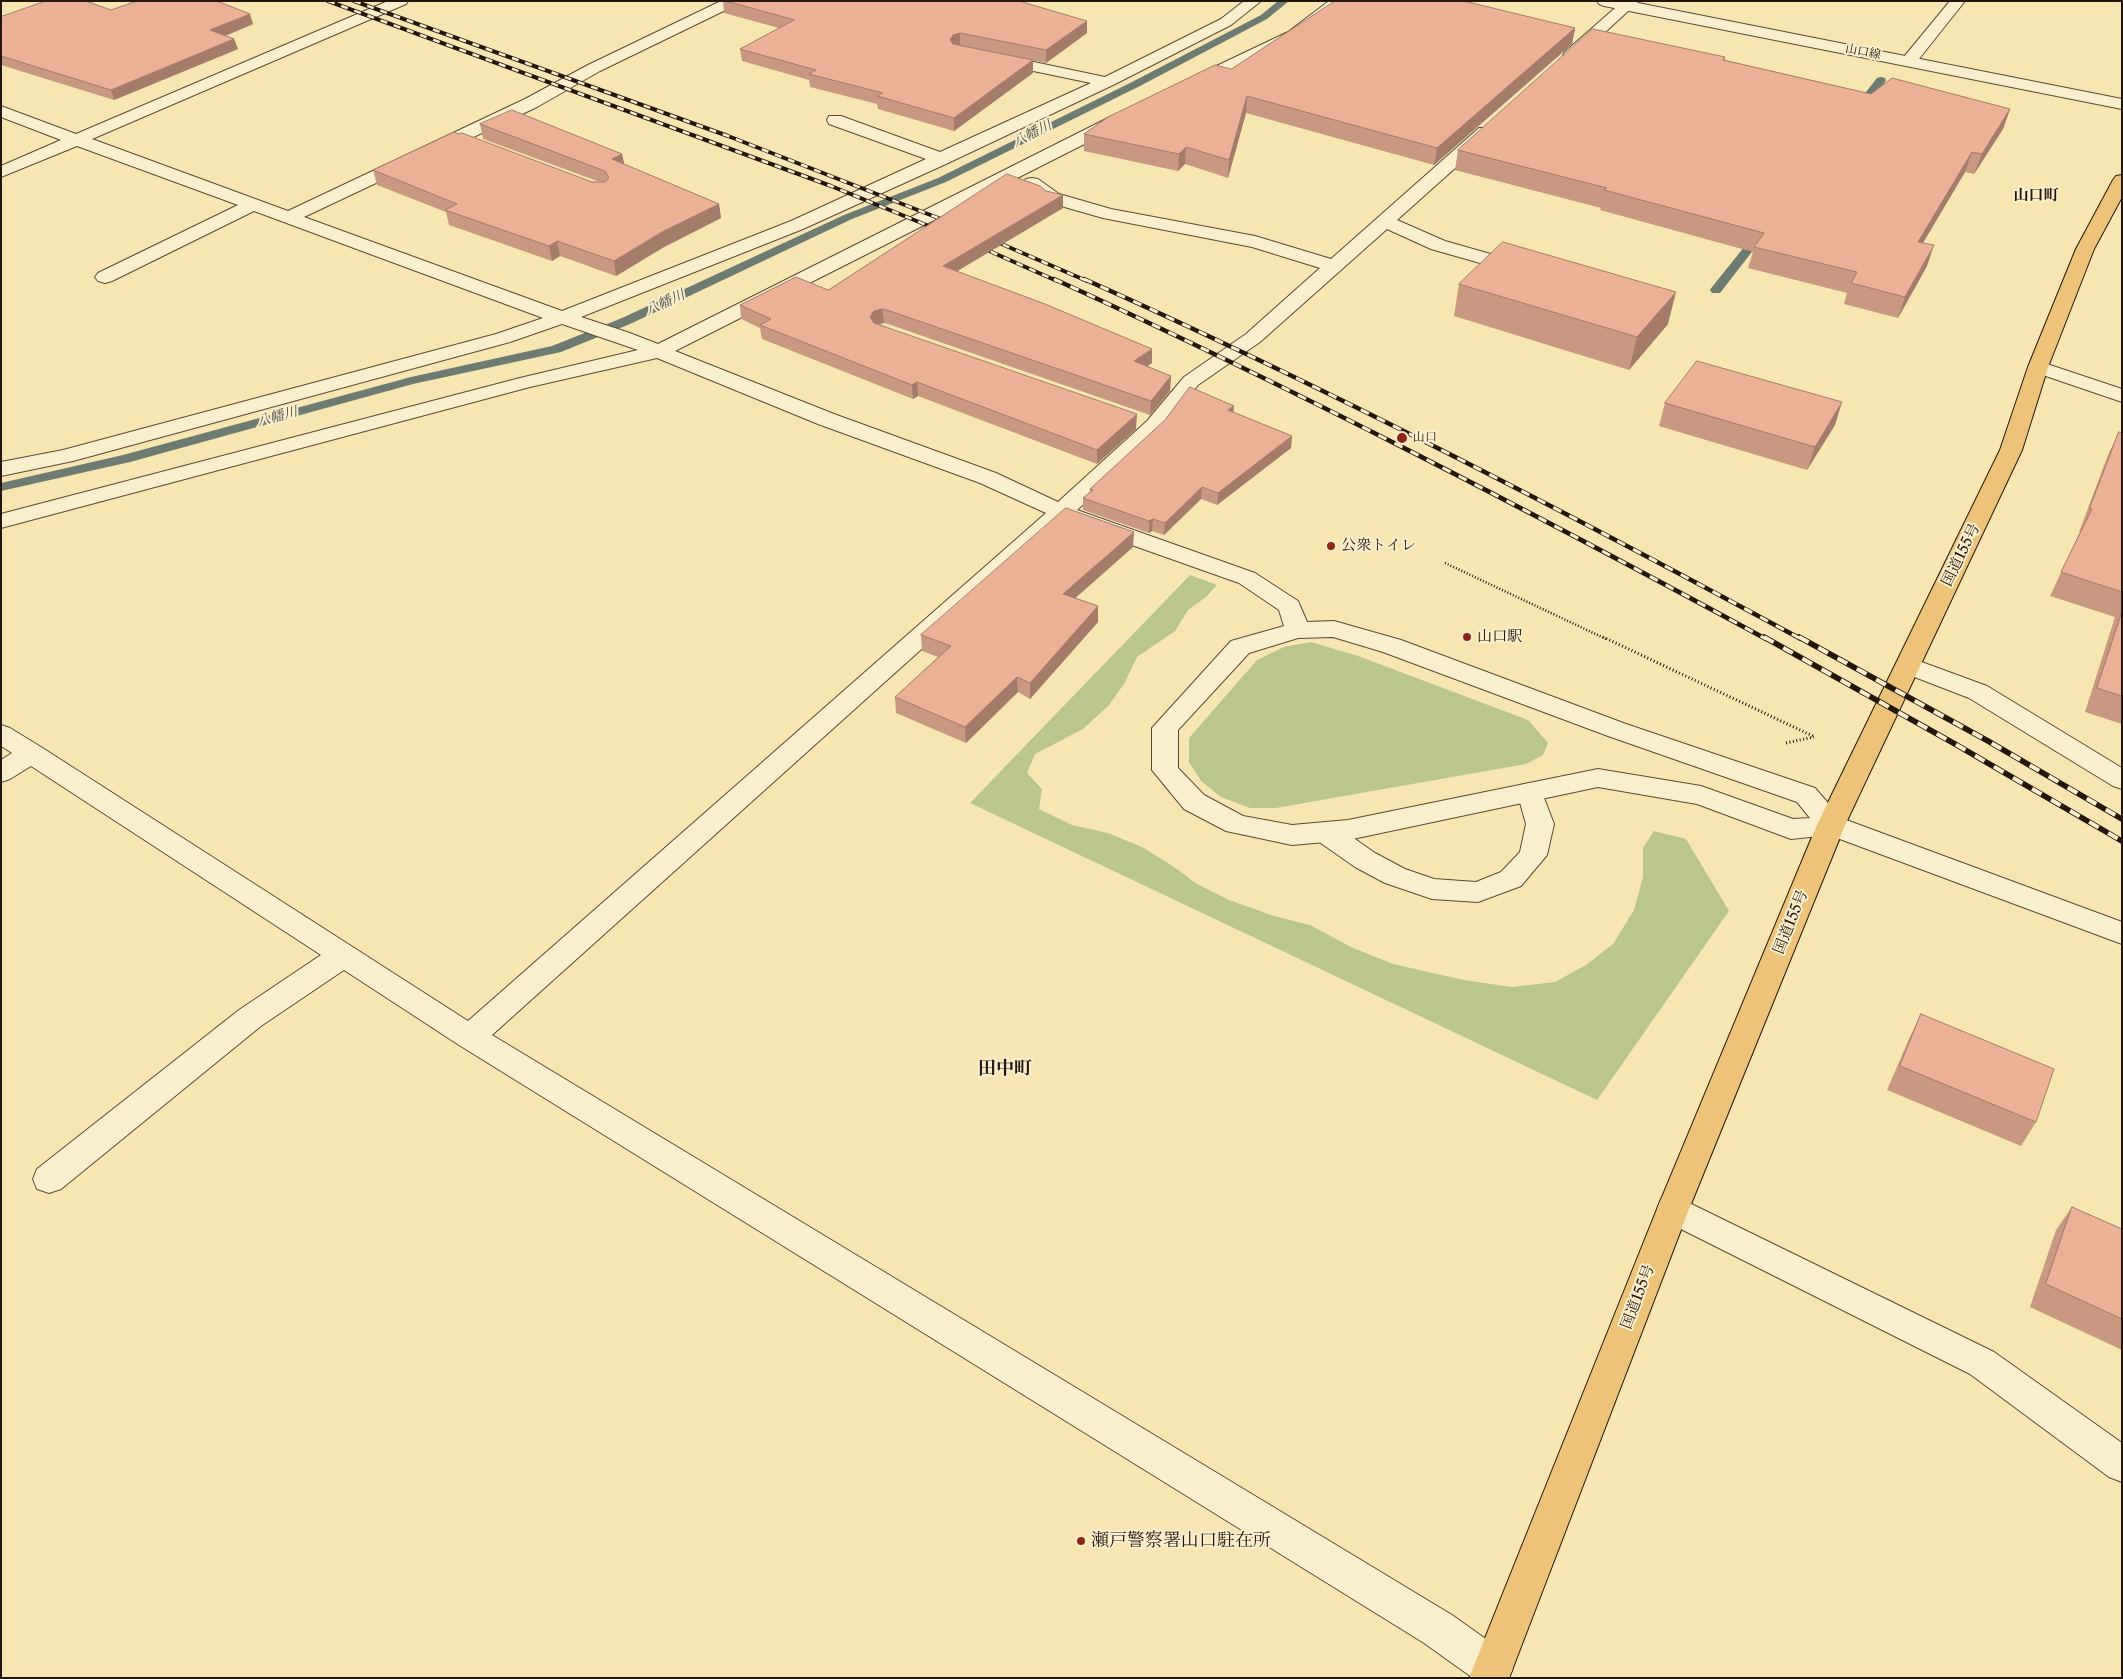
<!DOCTYPE html>
<meta charset="utf-8">
<style>
body{margin:0}
#map{position:relative;width:2123px;height:1679px;overflow:hidden;background:#f7e6b2;font-family:"Libre Caslon Text",serif}
canvas{display:block}
.frame{position:absolute;inset:0;border:2px solid #24160d;pointer-events:none}
</style>
<div id="map">
<canvas width="2123" height="1679"></canvas>
<div class="frame"></div>
</div>
<script>
const c = document.querySelector('canvas').getContext('2d');
c.lineJoin = 'round';
function paint(path, color) { c.fillStyle = color; c.fill(path, 'evenodd'); }
function strokePath(path, color, width, dash) { c.strokeStyle = color; c.lineWidth = width; c.lineCap = dash ? 'butt' : 'round'; c.setLineDash(dash || []); c.stroke(path); }
function drawText(font, color, halo, rows, align = 'center') {
  c.font = font + ' "Libre Caslon Text","Noto Serif JP",serif'; c.lineWidth = 4; c.setLineDash([]); c.textBaseline = 'middle'; c.strokeStyle = halo; c.fillStyle = color; for (const [text, x, y, turn = 0] of rows) {
    c.save(); c.translate(x, y); c.rotate((+turn || 0) * Math.PI / 180); c.textAlign = isNaN(turn) ? turn : align; if (halo) c.strokeText(text, 0, 0); c.fillText(text, 0, 0); c.restore();
  }
}
paint(new Path2D(`
 M1190,575L1217,585L1206,597L1188,610L1175,631L1137,657L1124,684L1109,705L1083,729L1035,754L1027,773L1042,789L1039,809L1072,825L1108,833L1142,847L1174,867L1197,884L1229,900L1274,916L1310,925L1351,947L1393,964L1464,980L1512,987L1555,982L1586,965L1613,944L1634,910L1643,877V848L1654,831L1686,839L1729,911L1597,1100L970,803Z
 M1311,642L1358,656L1528,720L1548,743L1543,755L1526,764L1276,808H1250L1221,797L1201,781L1189,762V738L1257,660L1284,647Z`), '#bac68e');
paint(new Path2D(`
 M1278,1H1289L1267,19L1140,86L946,182L852,219L630,324L561,352L413,384L130,462L1,491V483L123,455L411,377L552,346L622,318L844,215L938,178L1132,82L1261,15Z
 M1881,77L1885,78L1886,80L1885,82L1859,115H1851L1850,113L1851,111L1877,78Z
 M1761,229L1765,231L1767,233L1765,235L1720,293H1712L1710,290L1712,287L1757,231Z`), '#6d7b70');
const service = new Path2D(`
 M1530,783L1539,785L1554,824L1547,855L1521,886L1478,902L1432,899L1385,883L1355,867L1315,839L1311,832L1315,825L1325,822L1335,825L1375,853L1405,869L1434,879L1476,882L1501,872L1520,852L1526,824L1517,792L1521,785Z`);
const minor = new Path2D(`
 M388,1H408L406,4L92,139L288,211L525,99L588,65L721,1H740L738,4L600,71L537,107L304,217L562,311L791,221L926,159L829,124L827,120L829,116H841L940,152L1091,83L990,62L988,59L990,56L996,54L1105,77L1221,19L1244,1H1261L1231,25L1113,85L948,163L803,229L581,317L627,332L658,344L1112,116H1124L1126,120L1124,124L675,351L834,414L996,473L1058,502L1147,421L1184,377L1246,334L1320,268L1252,247L1103,218L1047,202L1023,183L1026,179L1032,178L1038,179L1059,194L1111,209L1255,236L1331,259L1479,128H1491L1493,132L1491,136L1397,220L1445,241L1529,265L1532,269L1529,273L1522,275L1431,249L1387,229L1260,342L1198,385L1163,431L1077,510L1255,573L1298,601L1307,622L1334,621L1401,640L1626,724L1815,788L1841,818L2122,922V944L1829,835L1791,839L1697,804L1598,787L1348,840L1292,845L1226,831L1184,809L1152,770V728L1231,641L1284,626L1279,610L1239,583L1064,521L492,1035L1452,1615L1507,1654L1513,1668L1509,1678H1473L1424,1643L459,1045L344,970L261,1026L61,1189L49,1193L37,1189L33,1179L37,1169L239,1010L321,955L31,766L10,779L1,782V760L12,753L1,746V725L10,728L41,747L468,1021L1046,513L980,483L818,424L657,358L530,387L1,528V514L520,378L638,350L562,324L510,342L73,461L1,476V462L63,450L496,334L543,318L254,211L112,281L105,283L98,281L95,277L98,273L238,205L77,146L1,177V166L61,140L1,117V106L76,134ZM1333,637L1383,652L1608,736L1797,802L1810,818L1793,819L1701,786L1598,769L1348,820L1292,825L1243,816L1204,795L1178,768V730L1249,653L1298,638Z
 M1329,1H1346L1298,38L1199,86H1187L1185,83L1187,80L1288,32Z
 M1623,1H1639L1577,58H1565L1563,55L1565,52Z
 M1950,1H1965L1915,64H1903L1901,61L1903,58Z
 M2038,361L2122,389V402L2031,371L2028,367L2031,363Z
 M1908,657L1987,686L2122,768V789L2113,786L1969,698L1899,671L1896,665L1899,659Z
 M1673,1195L1994,1352L2122,1443V1482L2109,1477L1970,1374L1661,1219L1657,1209L1661,1199Z`);
const tertiary = new Path2D(`
 M1597,1H1628L2122,99V109L1604,6L1599,4Z`);
const trunk = new Path2D(`
 M2122,175V197L2094,249L2048,367L2022,450L1845,825L1689,1209L1509,1678H1469L1657,1209L1817,825L2000,450L2028,367L2076,249L2113,180L2116,176Z`);
strokePath(service, '#594a36', 2);
strokePath(minor, '#594a36', 2);
strokePath(tertiary, '#594a36', 2);
strokePath(trunk, '#24160d', 2);
strokePath(new Path2D(`
 M1445,563L1606,639`), '#24160d', 2.5, [1, 2]);
strokePath(new Path2D(`
 M1603,637L1815,737
 M1786,743L1814,737`), '#24160d', 3, [1, 2.5]);
paint(service, '#faefcd');
paint(minor, '#faefcd');
paint(tertiary, '#faefcd');
paint(trunk, '#ecc379');
const railFar2 = new Path2D(`
 M328,1L831,186L941,231
 M354,1L728,136L951,223
 M990,239L1087,281
 M978,246L1057,281`);
const railFar1 = new Path2D(`
 M1054,279C1296,389 1532,512 1766,639
 M1084,279C1328,388 1566,512 1801,639`);
const rail = new Path2D(`
 M1764,637L1955,744L2122,841
 M1799,637L1988,741L2122,819`);
strokePath(railFar2, '#24160d', 4);
strokePath(railFar1, '#24160d', 4.5);
strokePath(rail, '#24160d', 5.5);
strokePath(railFar2, '#faefcd', 2.5, [7]);
strokePath(railFar1, '#faefcd', 3, [9]);
strokePath(rail, '#faefcd', 4, [11]);
paint(new Path2D(`
 M723,1H1019L1087,33L1046,63L959,46L1033,60V73L954,131L878,109L877,104L810,87L809,80L742,61L740,49L779,28L724,13Z
 M111,10L253,24L225,36L234,39L238,49L114,100L1,65V17Z
 M1575,28L1572,44L1434,165L1246,113L1228,178L1185,164L1178,171L1084,151V134L1231,69Z
 M1725,57V60L1871,94L2010,109L2003,129L1974,174L1965,172L1923,243L1927,266L1898,318L1844,304L1847,293L1748,268L1753,252L1600,210L1601,208L1455,170L1458,150Z
 M480,124L622,154L624,164L719,204L721,218L664,247L616,276L560,256L552,261L449,225L446,212L377,185L373,170L600,182L483,139Z
 M1046,191L1063,195V208L957,271L1152,363L1147,366L1171,376L1170,391L1150,415L891,325L884,323L879,324L1136,429L1097,464L918,396L913,399L762,339L760,328L741,319L740,305L828,290Z
 M1459,284L1668,324L1629,370L1454,316Z
 M1665,403L1835,425L1807,470L1659,426Z
 M1233,412L1292,436L1291,448L1217,505L1201,499L1164,535L1152,531L1149,533L1083,510V498L1090,492V489Z
 M2119,432L2122,433V724L2085,712L2115,617L2050,596L2080,532H2079L2108,455Z
 M1133,547L1075,598L1098,606V622L1030,699L1018,692L966,743L896,713L895,697L938,657L922,651L921,635Z
 M1921,1014L2036,1122L2021,1146L1887,1090L1909,1039Z
 M2072,1207L2122,1229V1350L2030,1307L2056,1230Z`), '#c99881');
paint(new Path2D(`
 M250,14L253,24L213,41L210,30Z
 M1087,21V33L1046,63V50Z
 M1575,28L1572,44L1434,165L1437,148Z
 M960,33V45L953,47L950,40L953,35Z
 M234,39L238,49L114,100L111,90Z
 M1033,60V73L954,131V118Z
 M1247,96L1246,113L1228,178L1229,160Z
 M2010,109L2003,129L1974,174L1982,154Z
 M1186,147L1185,164L1178,171L1179,154Z
 M1972,152L1965,172L1911,263L1918,242Z
 M622,154L625,168L612,159Z
 M1063,195V208L944,279L943,266Z
 M719,204L721,218L664,247L616,276L614,261L662,232Z
 M557,241L560,256L552,261L549,246Z
 M1934,245L1927,266L1898,318L1905,297Z
 M1676,292L1668,324L1629,370L1637,337Z
 M882,309L884,323L875,325L870,317L874,311Z
 M1152,349V363L1134,375V361Z
 M1171,376L1170,391L1150,415L1151,401Z
 M917,382L918,396L913,399L912,385Z
 M1842,402L1835,425L1807,470L1815,447Z
 M1234,406L1233,418L1228,410Z
 M1137,414L1136,429L1097,464V450Z
 M1292,436L1291,448L1217,505L1218,493Z
 M1202,487L1201,499L1164,535L1165,523Z
 M1153,519L1152,531L1149,533V521Z
 M1134,532L1133,547L1063,609V594Z
 M1098,606V622L1030,699V683Z
 M1017,677L1018,692L966,743L965,727Z`), '#a47c69');
const building = new Path2D(`
 M46,1H86L111,10L137,1H217L250,14L210,30L234,39L111,90L1,56V17Z
 M726,1H1019L1087,21L1046,50L960,33L953,35L950,40L953,44L1033,60L954,118L877,96L883,93L809,74L816,70L740,49L794,20Z
 M1335,1H1464L1575,28L1437,148L1247,96L1229,160L1186,147L1179,154L1084,134L1108,117L1215,65L1231,69Z
 M1593,29L1725,57L1723,60L1871,94L1892,78L2010,109L1982,154L1972,152L1918,242L1934,245L1905,297L1851,283L1857,272L1754,247L1764,233L1604,190L1607,188L1458,150Z
 M512,110L622,154L612,159L719,204L662,232L614,261L557,241L549,246L445,210L457,204L373,170L454,132L459,134L462,133L592,182H605L609,178L605,171L480,124Z
 M1007,174L1040,186L1046,191L1063,195L943,266L1045,304L1152,349L1134,361L1171,376L1151,401L890,311L882,309L874,311L870,317L874,323L1137,414L1097,450L917,382L912,385L760,325L771,319L740,305L796,277L828,290Z
 M1503,242L1676,292L1637,337L1459,284Z
 M1697,361L1842,402L1815,447L1665,403Z
 M1190,387L1234,406L1228,410L1292,436L1218,493L1202,487L1165,523L1153,519L1149,521L1083,498L1093,490L1090,489L1165,420Z
 M2119,432L2122,433V592L2061,572L2092,509L2090,508Z
 M1066,508L1134,532L1063,594L1098,606L1030,683L1017,677L965,727L895,697L951,646L921,635Z
 M2122,612V696L2097,688Z
 M1921,1014L2054,1069L2036,1122L1900,1066Z
 M2072,1207L2122,1229V1319L2046,1284Z`);
paint(building, '#eab196');
strokePath(building, '#a47c69', 1);
for (const [x, y, r, color] of [
 [1402,438,6,"#8f2418"],
 [1331,546,5,"#8f2418"],
 [1467,637,5,"#8f2418"],
 [1081,1541,5,"#8f2418"]
]) { const dot = new Path2D(); dot.arc(x, y, r, 0, 2 * Math.PI); c.fillStyle = color; c.fill(dot); strokePath(dot, '#faefcd', 2); }
drawText('12px', '#24160d', '#faefcd', [
 ["山口線",1863,52,11]
]);
drawText('12px', '#24160d', '#faefcd', [
 ["山口",1413,438]
], 'left');
drawText('italic 14px', '#4f5147', '#faefcd', [
 ["八幡川",1032,134,-27],
 ["八幡川",665,303,-25],
 ["八幡川",277,417,-15]
]);
drawText('bold 15px', '#24160d', '#faefcd', [
 ["山口町",2036,196]
]);
drawText('15px', '#24160d', '#faefcd', [
 ["公衆トイレ",1341,546],
 ["山口駅",1477,637]
], 'left');
drawText('15px', '#24160d', '#faefcd', [
 ["国道155号",1961,555,-64],
 ["国道155号",1791,922,-68],
 ["国道155号",1638,1297,-69]
]);
drawText('bold 18px', '#24160d', '#faefcd', [
 ["田中町",1005,1069]
]);
drawText('18px', '#24160d', '#faefcd', [
 ["瀬戸警察署山口駐在所",1091,1541]
], 'left');
</script>
